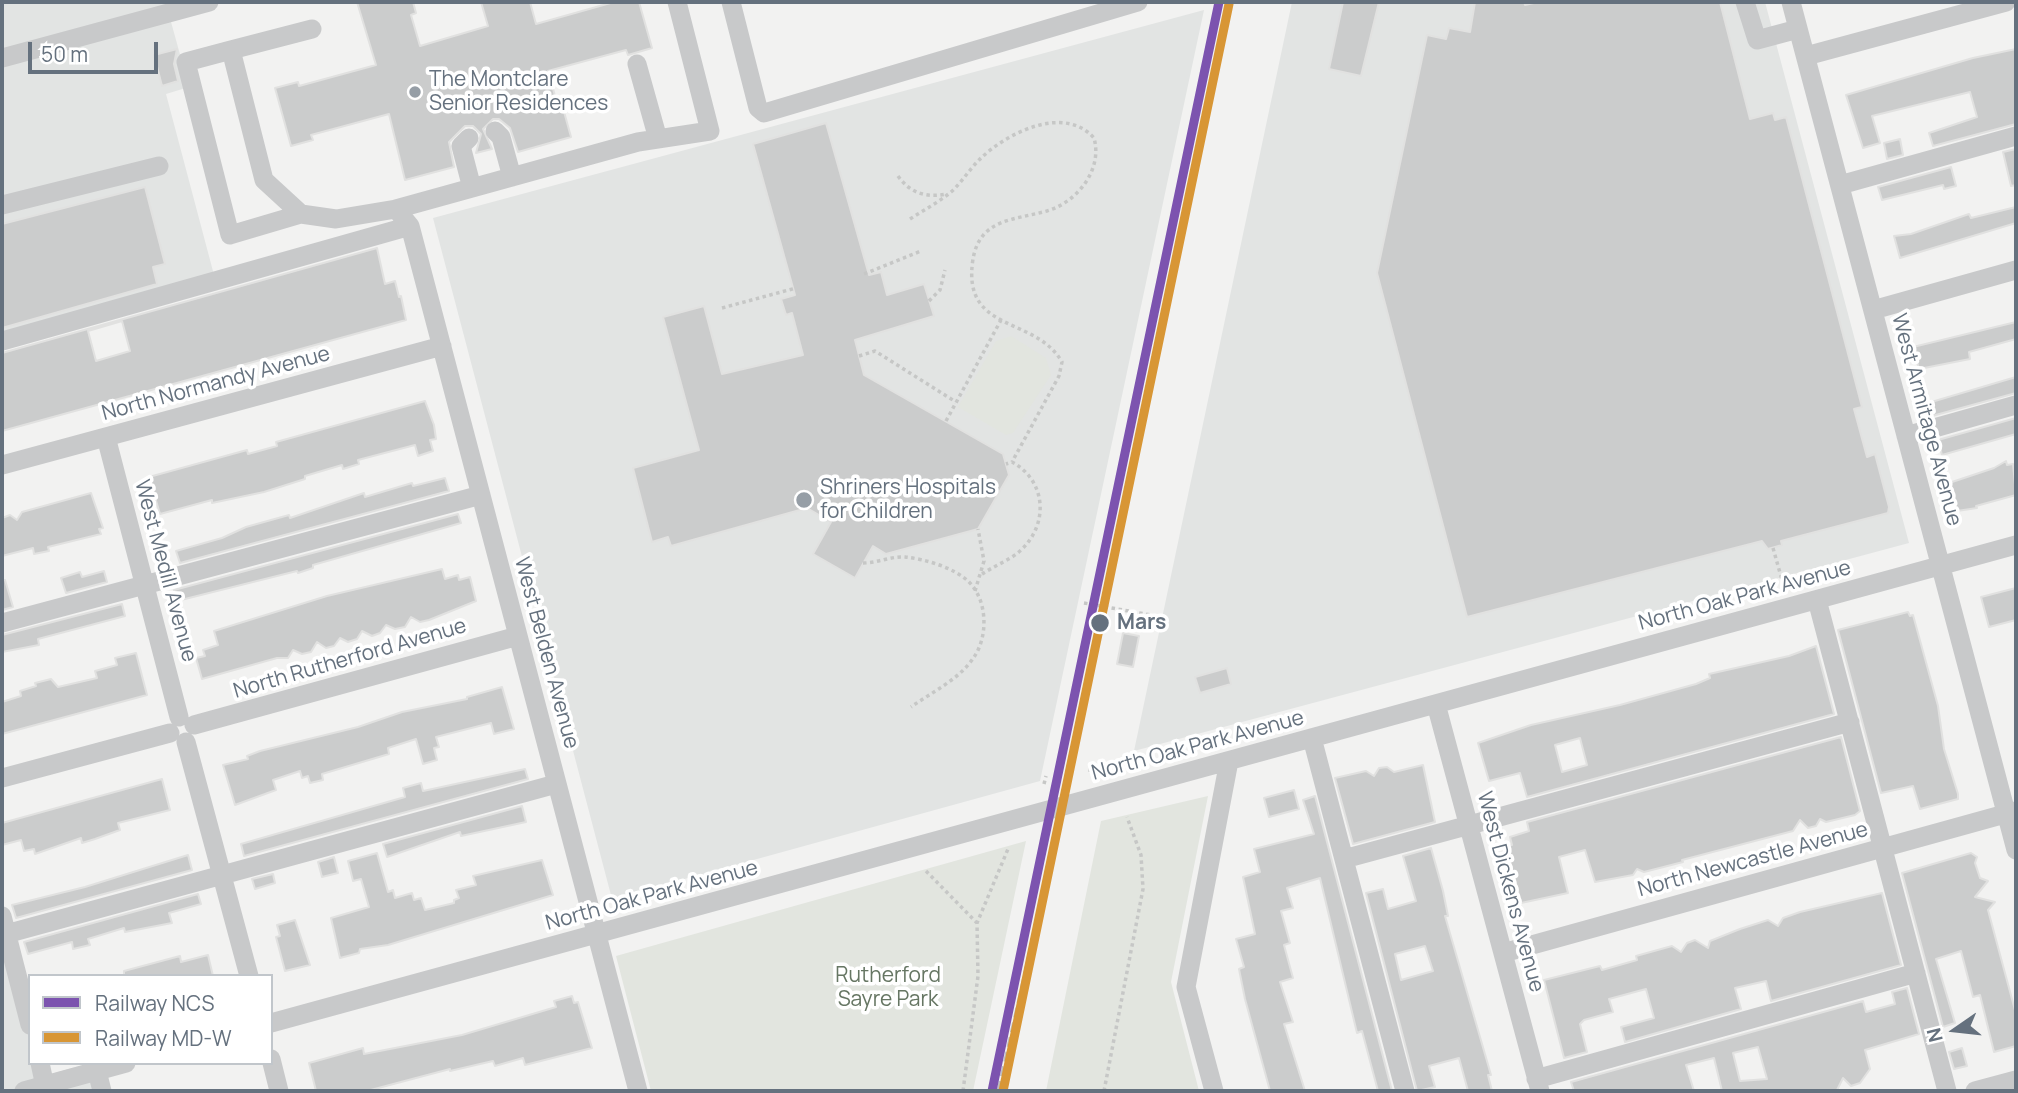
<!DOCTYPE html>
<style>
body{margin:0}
#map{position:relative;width:2018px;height:1093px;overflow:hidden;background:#f2f2f1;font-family:Manrope,sans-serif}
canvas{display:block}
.frame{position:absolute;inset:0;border:4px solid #65717e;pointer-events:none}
.legend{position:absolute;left:28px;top:974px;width:245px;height:91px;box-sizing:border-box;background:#fff;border:2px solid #c1c6cb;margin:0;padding:9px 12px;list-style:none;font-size:21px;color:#65717e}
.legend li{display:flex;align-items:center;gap:14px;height:35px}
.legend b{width:35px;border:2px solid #c1c6cb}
.north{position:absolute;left:1920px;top:995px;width:70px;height:70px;-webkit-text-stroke:5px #fff;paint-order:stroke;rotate:256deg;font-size:19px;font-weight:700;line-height:28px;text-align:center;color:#65717e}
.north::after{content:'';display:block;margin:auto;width:24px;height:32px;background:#65717e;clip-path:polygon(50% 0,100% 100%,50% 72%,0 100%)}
.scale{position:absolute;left:28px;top:42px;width:130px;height:32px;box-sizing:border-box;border:4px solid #65717e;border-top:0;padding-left:9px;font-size:21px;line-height:24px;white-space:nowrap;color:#65717e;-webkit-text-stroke:5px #fff;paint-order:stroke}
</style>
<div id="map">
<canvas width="2018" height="1093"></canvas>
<div class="frame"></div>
<ul class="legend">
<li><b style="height:9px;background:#7c53af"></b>Railway NCS</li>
<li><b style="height:9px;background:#d89635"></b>Railway MD-W</li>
</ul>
<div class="north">N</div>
<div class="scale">50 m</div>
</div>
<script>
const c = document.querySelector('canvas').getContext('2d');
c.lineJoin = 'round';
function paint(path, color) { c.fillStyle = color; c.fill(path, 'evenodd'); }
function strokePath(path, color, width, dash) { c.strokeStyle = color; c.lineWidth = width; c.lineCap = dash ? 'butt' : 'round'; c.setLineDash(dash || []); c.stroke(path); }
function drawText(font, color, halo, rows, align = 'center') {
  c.font = font + ' Manrope,sans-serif'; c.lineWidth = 7; c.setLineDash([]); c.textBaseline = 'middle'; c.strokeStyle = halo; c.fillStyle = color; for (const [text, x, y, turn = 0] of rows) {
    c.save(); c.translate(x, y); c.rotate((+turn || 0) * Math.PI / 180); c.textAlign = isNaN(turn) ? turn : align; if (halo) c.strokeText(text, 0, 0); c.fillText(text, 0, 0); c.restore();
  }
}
paint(new Path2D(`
 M2,2H197L168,11L189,87L166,94L214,275L2,337Z
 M1292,2H1765L1909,543L1134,751Z
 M1204,10L1040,781L612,899L433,218Z
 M2,902L30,1010V1063H43L47,1075L90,1063L104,1091H2Z`), '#e2e4e3');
paint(new Path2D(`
 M1011,336L1046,358L1051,375L1013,433L1006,435L958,407L996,341Z
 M1208,796L1171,982L1199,1091H1046L1101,821Z
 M1026,841L973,1091H651L616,956Z`), '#e2e5df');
const building = new Path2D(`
 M357,2H413L416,13L411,15L420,46L488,26L481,2H530L536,24L614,2H639L652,48L628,55L626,50L548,71L559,110L563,108L571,137L518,152L510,128L499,119H493L483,129L492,149L476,153L481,134L473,126H465L449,142L454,167L405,180L389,114L311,135L313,140L291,146L275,88L298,82L299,86L376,65Z
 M1343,2H1379L1361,76L1329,69Z
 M1475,2H1524L1525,5L1538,2H1720L1750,119L1773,113L1775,120L1786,117L1862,407L1854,409L1867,457L1875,454L1889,507L1888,513L1781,541L1782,545L1768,549L1762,541L1467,617L1377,273L1427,35L1446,39L1449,28L1470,32Z
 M177,49L174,64L178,81L162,86L154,55Z
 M2016,49V124L1933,146L1929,133L1977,117L1970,92L1872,116L1880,143L1863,148L1846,95L1973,58Z
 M826,123L869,275L881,272L887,295L924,284L934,316L855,340L864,375L1003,454L1009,475L978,529L886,554L873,546L855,578L813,554L831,522L807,508L671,546L668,537L652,542L633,468L699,450L663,317L704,306L722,374L803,355L792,313L786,315L781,299L795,295L753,144Z
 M1900,139L1903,155L1887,159L1884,143Z
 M2016,149V185L2011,186L2003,152Z
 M1951,167L1956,186L1944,189L1943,185L1882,200L1878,187Z
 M145,187L165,264L153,267L157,284L2,328V224Z
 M2016,207V223L1900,258L1894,236L1911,234L1969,214L1971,218Z
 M377,248L385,284L395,281L399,297L401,296L406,320L2,431V353ZM122,321L130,351L96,361L88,331Z
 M2016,322V339L1969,352L1970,359L1919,369L1913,347Z
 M2016,377V393L1932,416L1928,403Z
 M425,401L434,425L436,439L430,440L433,451L418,456L415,445L358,460L359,464L343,469L342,465L305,476V479L264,492L212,503V500L160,514L149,477L247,450L248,454L277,446L276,442Z
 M2016,418V434L1942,455L1938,440Z
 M2006,461L2007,465L2013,464L2016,495L1976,506L1977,508L1957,511L1949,483L1994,468Z
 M445,478L449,491L180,563L176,551L222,538L246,527L289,515L290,518L364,493L365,497L412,483L413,486Z
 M91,493L103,528L99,529L101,534L48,547L49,551L34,554L33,548L2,556V518L10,515L17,520L22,512Z
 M458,514L461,523L313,565V568L298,573L297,571L177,601L174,590Z
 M442,569L445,579L458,575L459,580L470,577L476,601L429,620L420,622L411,617L405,627L395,629L386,625L380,633L372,636L362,631L357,639L348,642L340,638L334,646L326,648L317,642L311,652L302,654L293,650L288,658H277L202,679L196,658L205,656L203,650L218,645L214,631L327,596Z
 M104,571L107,582L66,593L61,578L80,572L82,577Z
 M2,580H5L13,607L2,610Z
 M2016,588V620L1989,627L1981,597Z
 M122,604L125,616L38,639L39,645L2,652V635Z
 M1908,612L1910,616L1913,615L1938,706L1944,749L1958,794V799L1920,809L1913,786L1881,793L1838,630Z
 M1123,633L1139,636L1133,667L1117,664Z
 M1816,646L1834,714L1527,797L1520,773L1489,781L1478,743L1531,725L1620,705L1696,684L1710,678L1709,674L1789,656ZM1580,738L1587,765L1562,772L1555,745Z
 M136,653L147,695L2,734V702L21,696L20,691L36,686L35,683L51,679L58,687L97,678L95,671L117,665L115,658Z
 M1227,668L1231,684L1200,693L1195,677Z
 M502,687L514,729L494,734L491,723L436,737L439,747L434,748L437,760L423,764L416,739L388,748L389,754L322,774L323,780L310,783L308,776L302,778L300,771L273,780L276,790L235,805L223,765L248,759L247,756L260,751L358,727L402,712L467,699V697Z
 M1841,737L1860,811L1855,815L1826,822L1820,819L1816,826L1808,828L1800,820L1793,831L1682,860L1683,862L1644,872L1637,869L1633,875L1595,882L1585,850L1559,857L1568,893L1521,903L1506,846L1512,845L1510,837L1529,831L1527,822Z
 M1423,765L1435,822L1353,844L1335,778L1366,771L1374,776L1379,768L1387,767L1394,772Z
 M525,769L528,779L244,856L241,844L405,797L403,788L421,783L423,791Z
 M162,779L170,810L118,823L120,830L95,839L82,843L81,838L35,854L34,849L24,851L21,840L2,845V823Z
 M1294,790L1299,809L1269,817L1264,798Z
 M1315,796L1392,1091H1378L1362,1031L1357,1033L1320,878L1287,888L1293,908L1281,911L1290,943L1284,945L1293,978L1280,982L1293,1022L1284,1024L1305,1091H1270L1245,999L1239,969L1244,967L1236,939L1255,934L1243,877L1260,872L1254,849L1314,834L1303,800Z
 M522,806L526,822L461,836L460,832L387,857L383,844Z
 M1431,848L1443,891L1448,916H1445L1491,1075H1488L1492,1091H1468L1459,1058L1429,1066L1435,1087L1417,1091L1366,893L1383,889L1388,909L1416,901L1403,856ZM1425,946L1433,971L1401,980L1395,954Z
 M377,853L388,892L393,890L395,898L412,893L414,900L421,898L425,910L454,903V900L459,898L456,890L476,885L473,876L542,860L553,895L388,945L360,949L359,953L340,958L331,918L369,907L361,879L353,881L348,861Z
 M1971,853L1977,857L1975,863L1980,878L1988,881L1975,897L1995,902L1988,910L2016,1014V1046L1994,1052L1980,995L1973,997L1961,951L1936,959L1955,1023L1943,1027L1902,873Z
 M188,855L192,870L16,918L12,905L85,887Z
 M334,857L338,873L322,877L318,862Z
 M273,874L275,883L255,889L252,879Z
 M1882,893L1901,965L1771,1001L1766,981L1735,988L1741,1009L1625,1042L1621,1027L1654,1018L1646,989L1609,999L1613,1012L1584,1020L1580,1024L1587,1052L1564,1058L1544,980L1600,966L1602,970L1637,960L1636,956L1672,946L1681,952L1687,943L1695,940L1708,948L1710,941L1740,929L1768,920L1778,926L1783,918L1800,912Z
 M198,894L201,904L169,913L172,923L125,932L124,928L88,939L90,945L73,949L72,942L28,954L24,942Z
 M295,920L310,965L285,971L276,937L280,936L277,925Z
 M208,955L213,976H124V971L180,956L181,962Z
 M1907,988L1919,1034L1865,1050L1870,1069L1860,1083L1851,1086L1843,1078L1837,1090L1831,1091H1722L1714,1058L1686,1065L1694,1091H1574L1571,1082L1863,1001L1866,1012L1895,1004L1892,992ZM1758,1047L1767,1079L1740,1081L1733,1053Z
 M572,996L574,1003L578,1002L592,1048L525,1065L523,1058L495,1066L493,1061L450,1071V1069L367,1091H316L309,1063L363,1048L364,1054L462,1035L556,1007L554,1001Z
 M1962,1048L1967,1066L1954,1069L1949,1052Z`);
paint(building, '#cbcccc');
strokePath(building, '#e1e1e0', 2);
strokePath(new Path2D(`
 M898,176C910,193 926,198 946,194
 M910,219C924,210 939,202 951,192C962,182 969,170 979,160C1006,133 1064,104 1094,138C1103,170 1077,202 1047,211C1015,220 980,218 973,259C961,334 1035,315 1062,362L1059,376L1012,462
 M864,274L921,251
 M929,301L940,290L945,270
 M722,308L796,288
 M859,356L875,351L956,402
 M946,421L1001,320
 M1773,548L1782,580
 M863,563C878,563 891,556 905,557C925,559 955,568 969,582C988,601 988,637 974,657C960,679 932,692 911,707
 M982,574C994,566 1010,560 1020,551C1049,525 1047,481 1012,462L1006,464
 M975,591L984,561L978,529
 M1084,603L1151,615
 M1090,772L1091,764
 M1044,784L1046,776
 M926,871L977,923
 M963,1091L978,976L977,923L1008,849
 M1104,1091L1143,889L1141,855L1127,817`), '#c6c7c6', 3.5, [3.5, 3.5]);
strokePath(new Path2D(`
 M731,2L758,108L764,113L1138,2
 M1745,2L1757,40L1798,29
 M1791,2L2016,850
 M312,29L231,50L264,180L301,214L336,219L396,209L410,226L638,1091
 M231,50L186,62L230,235L301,214
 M1806,56L2006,2
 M2,58L209,2
 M637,64L658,139
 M495,131L501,137L512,177
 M469,138L461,146L472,188
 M1840,185L2016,136
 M2,205L159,166
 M396,209L638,142L710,131L677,2
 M1873,310L2016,270
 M2,341L410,226
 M1906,436L2016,405
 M106,437L179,717
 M2,465L442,346
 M1817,600L1947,1091
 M2,623L481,495
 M1436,704L1540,1091
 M194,725L518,636
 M1312,738L1405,1091
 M186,742L249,976
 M2,778L170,733
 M1344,859L1850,722
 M2,916L30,1025
 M2,935L556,784
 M1503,953L2016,811
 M271,1023L2016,545
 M271,1059L279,1091
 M40,1063L46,1091
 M97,1071L102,1091
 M1536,1079L1916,973
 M24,1091L126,1063
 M1214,1091L1186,987L1229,761
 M1975,1091L2016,1080`), '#c8c9ca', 19);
strokePath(new Path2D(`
 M999,1091L1057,836L1229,2`), '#bebfc1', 5, [10, 5]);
strokePath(new Path2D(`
 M992,1091L1219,2`), '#7c53af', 9);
strokePath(new Path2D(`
 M1003,1091L1229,4`), '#d89635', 9);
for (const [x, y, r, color] of [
 [415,92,7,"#969ea6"],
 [804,500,9,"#969ea6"],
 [1100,623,10,"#65717e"]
]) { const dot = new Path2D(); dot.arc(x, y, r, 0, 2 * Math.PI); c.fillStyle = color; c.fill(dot); strokePath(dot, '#fff', 2.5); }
drawText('21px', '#65717e', '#fff', [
 ["The Montclare",429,80],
 ["Senior Residences",429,104],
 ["Shriners Hospitals",820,488],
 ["for Children",820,512]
], 'left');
drawText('21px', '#65717e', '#fff', [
 ["North Normandy Avenue",216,384,-15],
 ["West Armitage Avenue",1926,420,75],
 ["West Medill Avenue",165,571,75],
 ["North Oak Park Avenue",1745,596,-15],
 ["West Belden Avenue",546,653,75],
 ["North Rutherford Avenue",350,659,-16],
 ["North Oak Park Avenue",1198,746,-15],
 ["North Newcastle Avenue",1753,860,-15],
 ["West Dickens Avenue",1510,892,75],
 ["North Oak Park Avenue",652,896,-15]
]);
drawText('bold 21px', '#65717e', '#fff', [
 ["Mars",1117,623]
], 'left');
drawText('21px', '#667663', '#fff', [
 ["Rutherford",888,976],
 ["Sayre Park",888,1000]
]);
</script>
